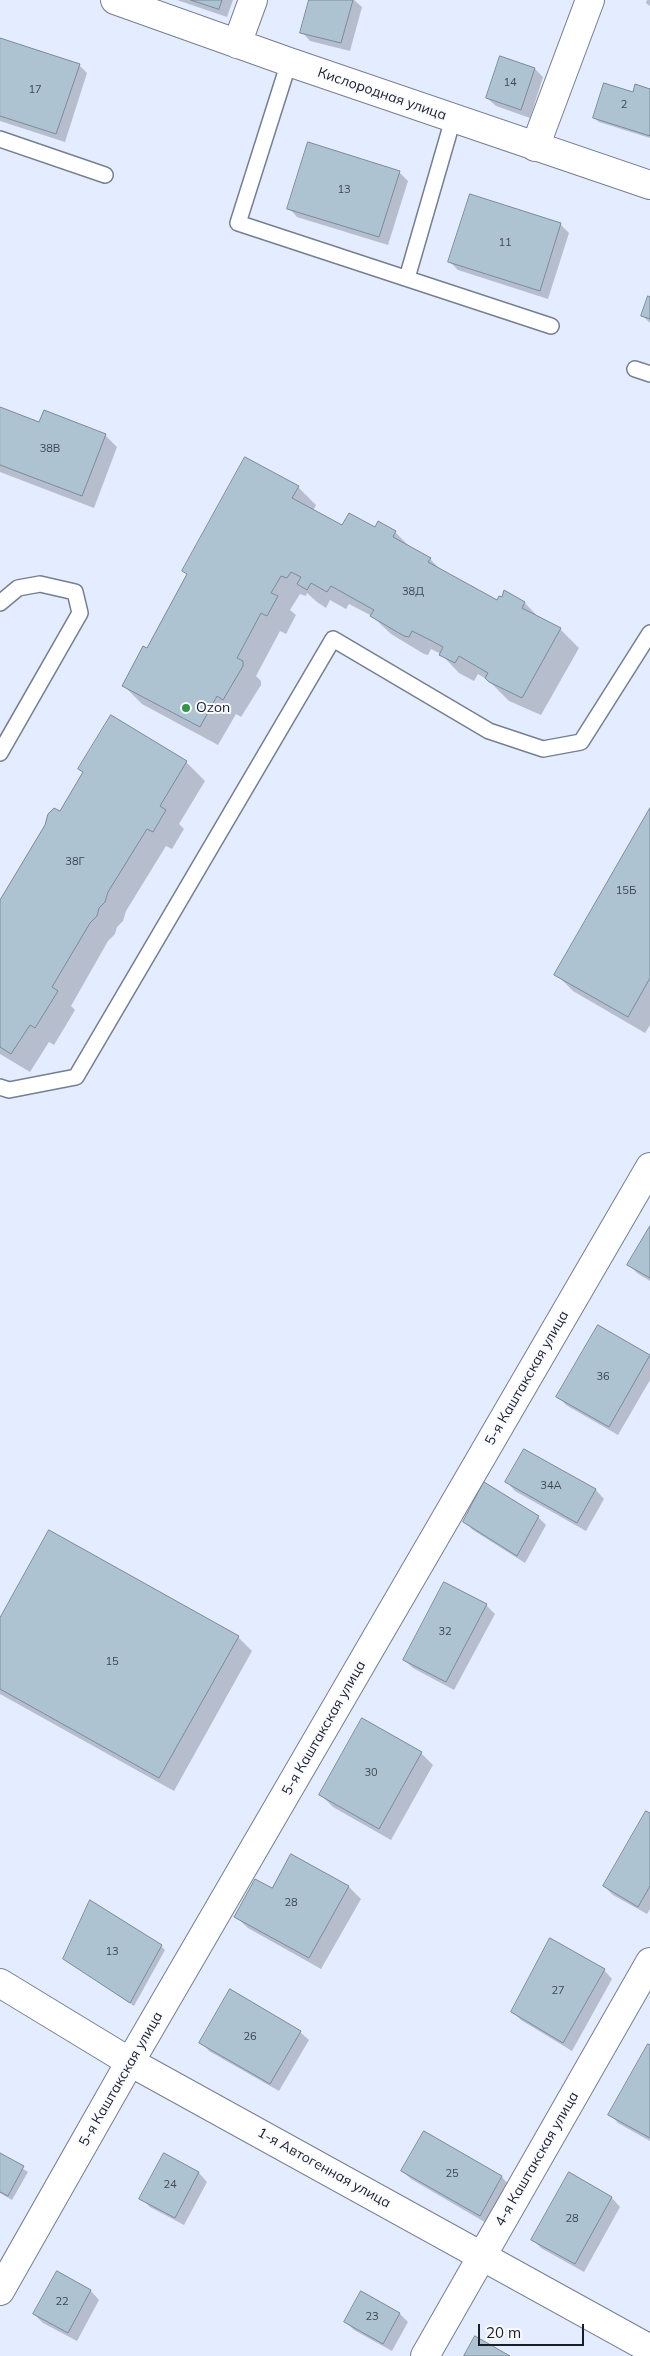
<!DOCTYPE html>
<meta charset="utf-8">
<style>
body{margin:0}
#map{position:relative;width:650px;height:2356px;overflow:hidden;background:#e4edff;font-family:Mulish,sans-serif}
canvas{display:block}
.scale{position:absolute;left:478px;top:2324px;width:106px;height:22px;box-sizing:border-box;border:2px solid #1a1e25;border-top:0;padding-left:6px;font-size:15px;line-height:18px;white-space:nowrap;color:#1a1e25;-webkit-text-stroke:4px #f8faff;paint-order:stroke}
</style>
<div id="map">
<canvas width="650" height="2356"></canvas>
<div class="scale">20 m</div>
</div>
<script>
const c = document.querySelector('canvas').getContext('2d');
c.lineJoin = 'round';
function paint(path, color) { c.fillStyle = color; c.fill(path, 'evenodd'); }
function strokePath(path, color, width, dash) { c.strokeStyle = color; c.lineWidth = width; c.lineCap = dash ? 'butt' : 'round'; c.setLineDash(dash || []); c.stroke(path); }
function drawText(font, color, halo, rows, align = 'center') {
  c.font = font + ' Mulish,sans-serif'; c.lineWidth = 4; c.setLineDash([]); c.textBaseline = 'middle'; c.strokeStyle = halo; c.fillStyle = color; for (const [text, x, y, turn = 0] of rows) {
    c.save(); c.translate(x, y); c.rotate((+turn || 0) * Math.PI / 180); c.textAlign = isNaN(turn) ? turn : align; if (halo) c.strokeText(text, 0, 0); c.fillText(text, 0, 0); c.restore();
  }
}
paint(new Path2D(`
 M177,0H233L227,17Z
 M310,0H354L362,7L350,51L310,41L302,32Z
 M647,0H650V6L646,3Z
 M0,39L79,65L87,73L65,142L0,121Z
 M535,69L543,77L530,118L496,106L487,98Z
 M650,90V138L599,122L594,118L634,94Z
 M399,172L408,181L388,245L297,217L289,208Z
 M471,195L561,225L569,233L548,299L458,270L449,261Z
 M650,298V323L643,316Z
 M0,409L40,424L105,435L117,447L94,508L0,472Z
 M298,487L316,505L313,511L343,527L395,532L412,549L430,559L443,572L497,601L525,603L540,619L560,629L579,648L541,715L509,701L488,680L478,674L474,681L459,673L441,654L431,649L428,655L424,654L391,634L372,616L349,604L346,609L330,600L326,608L317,602L307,593L306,596L300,594L290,610L296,615L286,634L280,631L256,676L261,681V685L241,717L236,714L218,745L142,704L123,685L147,650L188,575L184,571Z
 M111,717L186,762L205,781L179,824L184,829L172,849L166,846L126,911L123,921L117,927L115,934L108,941L71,1006L75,1010L54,1045L49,1042L30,1072L0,1054V901L60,812L84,773L79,768Z
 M650,811V1025L645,1033L573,991L556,974Z
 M650,1229V1281L637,1273L629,1265Z
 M599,1326L650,1356V1380L618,1435L566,1405L558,1396Z
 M525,1450L596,1490L604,1499L586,1531L515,1491L507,1482Z
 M538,1517L546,1525L525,1563L473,1530L464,1521Z
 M486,1605L495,1614L454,1690L413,1668L404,1660Z
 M0,1621L238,1637L252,1651L174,1791L0,1694Z
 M421,1753L433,1765L391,1840L333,1807L321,1795Z
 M650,1814V1909L647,1914L613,1895L604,1886Z
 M292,1855L349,1887L361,1899L321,1969L248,1928L236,1917L273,1890Z
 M161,1946L165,1950L134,2006L64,1958Z
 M604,1970L612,1979L572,2051L521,2020L513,2012Z
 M300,2032L309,2040L279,2091L209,2051L201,2042Z
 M650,2047V2141L618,2123L610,2114Z
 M424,2133L502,2177L510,2186L488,2224L411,2179L402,2171Z
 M0,2154L28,2172L12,2200L0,2193Z
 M165,2155L199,2173L207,2182L184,2225L150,2207L141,2198Z
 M570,2174L612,2198L620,2207L584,2272L541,2248L533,2240Z
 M57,2273L91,2291L99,2300L77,2341L43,2323L34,2314Z
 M362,2293L400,2314L408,2322L392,2351L354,2330L346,2322Z`), '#0003');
const building = new Path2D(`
 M191,0H222L219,9Z
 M309,0H353L341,43L300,33Z
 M0,38L80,64L56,134L0,116Z
 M500,56L535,68L521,110L486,98Z
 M604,83L633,92L635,84L650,89V136L593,118Z
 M308,142L400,171L379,237L287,209Z
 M470,194L561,223L540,291L448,262Z
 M648,296L650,297V319L641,316Z
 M0,407L39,422L44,410L106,434L82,496L0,465Z
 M245,457L299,486L292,498L342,525L349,513L375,527L378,521L396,531L393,537L431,558L428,562L497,600L499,596L502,597L504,590L525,602L522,608L561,628L522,698L489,682L485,678L488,673L459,656L455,663L439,655L443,647L430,640L412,631L409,637L404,636L370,616L374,610L331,586L327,592L311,583L307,590L297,584L301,577L291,572L287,578L281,576L271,593L278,596L267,616L261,613L237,658L243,661V666L223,700L217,696L200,727L122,686L143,646L147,648L187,574L182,571Z
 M111,715L187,761L160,806L166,810L153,832L147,829L108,892L105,902L99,908L97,916L90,923L52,987L58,991L35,1028L30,1025L11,1054L0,1047V900L45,825L48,814L54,808L60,811L83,772L78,769Z
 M650,808V978L628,1017L554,975Z
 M650,1226V1278L627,1265Z
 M598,1325L650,1355L609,1427L556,1397Z
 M524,1449L596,1489L577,1523L505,1482Z
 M484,1482L539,1516L517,1556L463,1522Z
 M49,1530L239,1636L159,1778L0,1689V1618Z
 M444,1582L487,1604L446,1682L403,1660Z
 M362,1718L422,1752L379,1829L319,1795Z
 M646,1811L650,1813V1886L638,1907L603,1886Z
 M291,1854L349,1886L309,1958L234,1917L255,1879L272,1888Z
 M90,1900L162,1945L130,2003L63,1959Z
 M550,1938L605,1969L563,2043L511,2012Z
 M230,1989L301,2031L270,2084L199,2043Z
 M648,2044L650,2045V2138L608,2115Z
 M424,2131L502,2176L480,2216L401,2171Z
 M0,2153L24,2166L8,2196L0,2192Z
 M164,2153L199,2172L175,2218L139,2199Z
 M569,2172L612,2197L575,2264L531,2240Z
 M57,2271L91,2290L68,2333L33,2314Z
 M361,2291L400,2313L383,2344L344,2322Z
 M475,2336L510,2356H464Z`);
paint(building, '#aec3d2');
strokePath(building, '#788b9a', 1);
const lane = new Path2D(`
 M289,62L238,223L551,326
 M0,139L105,175
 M407,278L453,119
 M635,369L650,374
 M0,603L18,588L40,584L75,592L80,613L0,753
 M0,1087L9,1090L76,1077L333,639L489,731L543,749L581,742L650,633`);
const street = new Path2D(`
 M115,0L289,62L650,185
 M237,44L253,0
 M535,147L590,0
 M0,1983L130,2062L650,2349
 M0,2291L130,2062L650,1167
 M425,2356L650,1962`);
strokePath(lane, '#757f92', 18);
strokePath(street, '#757f92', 30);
strokePath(lane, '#fff', 15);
strokePath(street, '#fff', 28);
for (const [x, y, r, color] of [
 [186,708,5,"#339549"]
]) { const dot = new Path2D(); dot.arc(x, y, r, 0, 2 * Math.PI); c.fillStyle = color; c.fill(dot); strokePath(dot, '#f8faff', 2); }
drawText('11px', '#3f4750', null, [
 ["14",510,83],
 ["17",35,90],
 ["2",624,105],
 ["13",344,190],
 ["11",505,243],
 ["38В",50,449],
 ["38Д",413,592],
 ["38Г",75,862],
 ["15Б",626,891],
 ["36",603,1377],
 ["34А",551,1486],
 ["32",445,1632],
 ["15",112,1662],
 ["30",371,1773],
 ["28",291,1903],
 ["13",112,1952],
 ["27",558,1991],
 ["26",250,2037],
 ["25",452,2174],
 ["24",170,2185],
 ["28",572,2219],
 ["22",62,2302],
 ["23",372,2317]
]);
drawText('14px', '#1a1e25', '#f8faff', [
 ["Кислородная улица",382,94,19],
 ["5-я Каштакская улица",527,1378,-60],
 ["5-я Каштакская улица",324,1728,-60],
 ["5-я Каштакская улица",121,2079,-60],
 ["4-я Каштакская улица",537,2159,-60],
 ["1-я Автогенная улица",324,2168,29]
]);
drawText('14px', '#1a1e25', '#f8faff', [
 ["Ozon",196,708]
], 'left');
</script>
